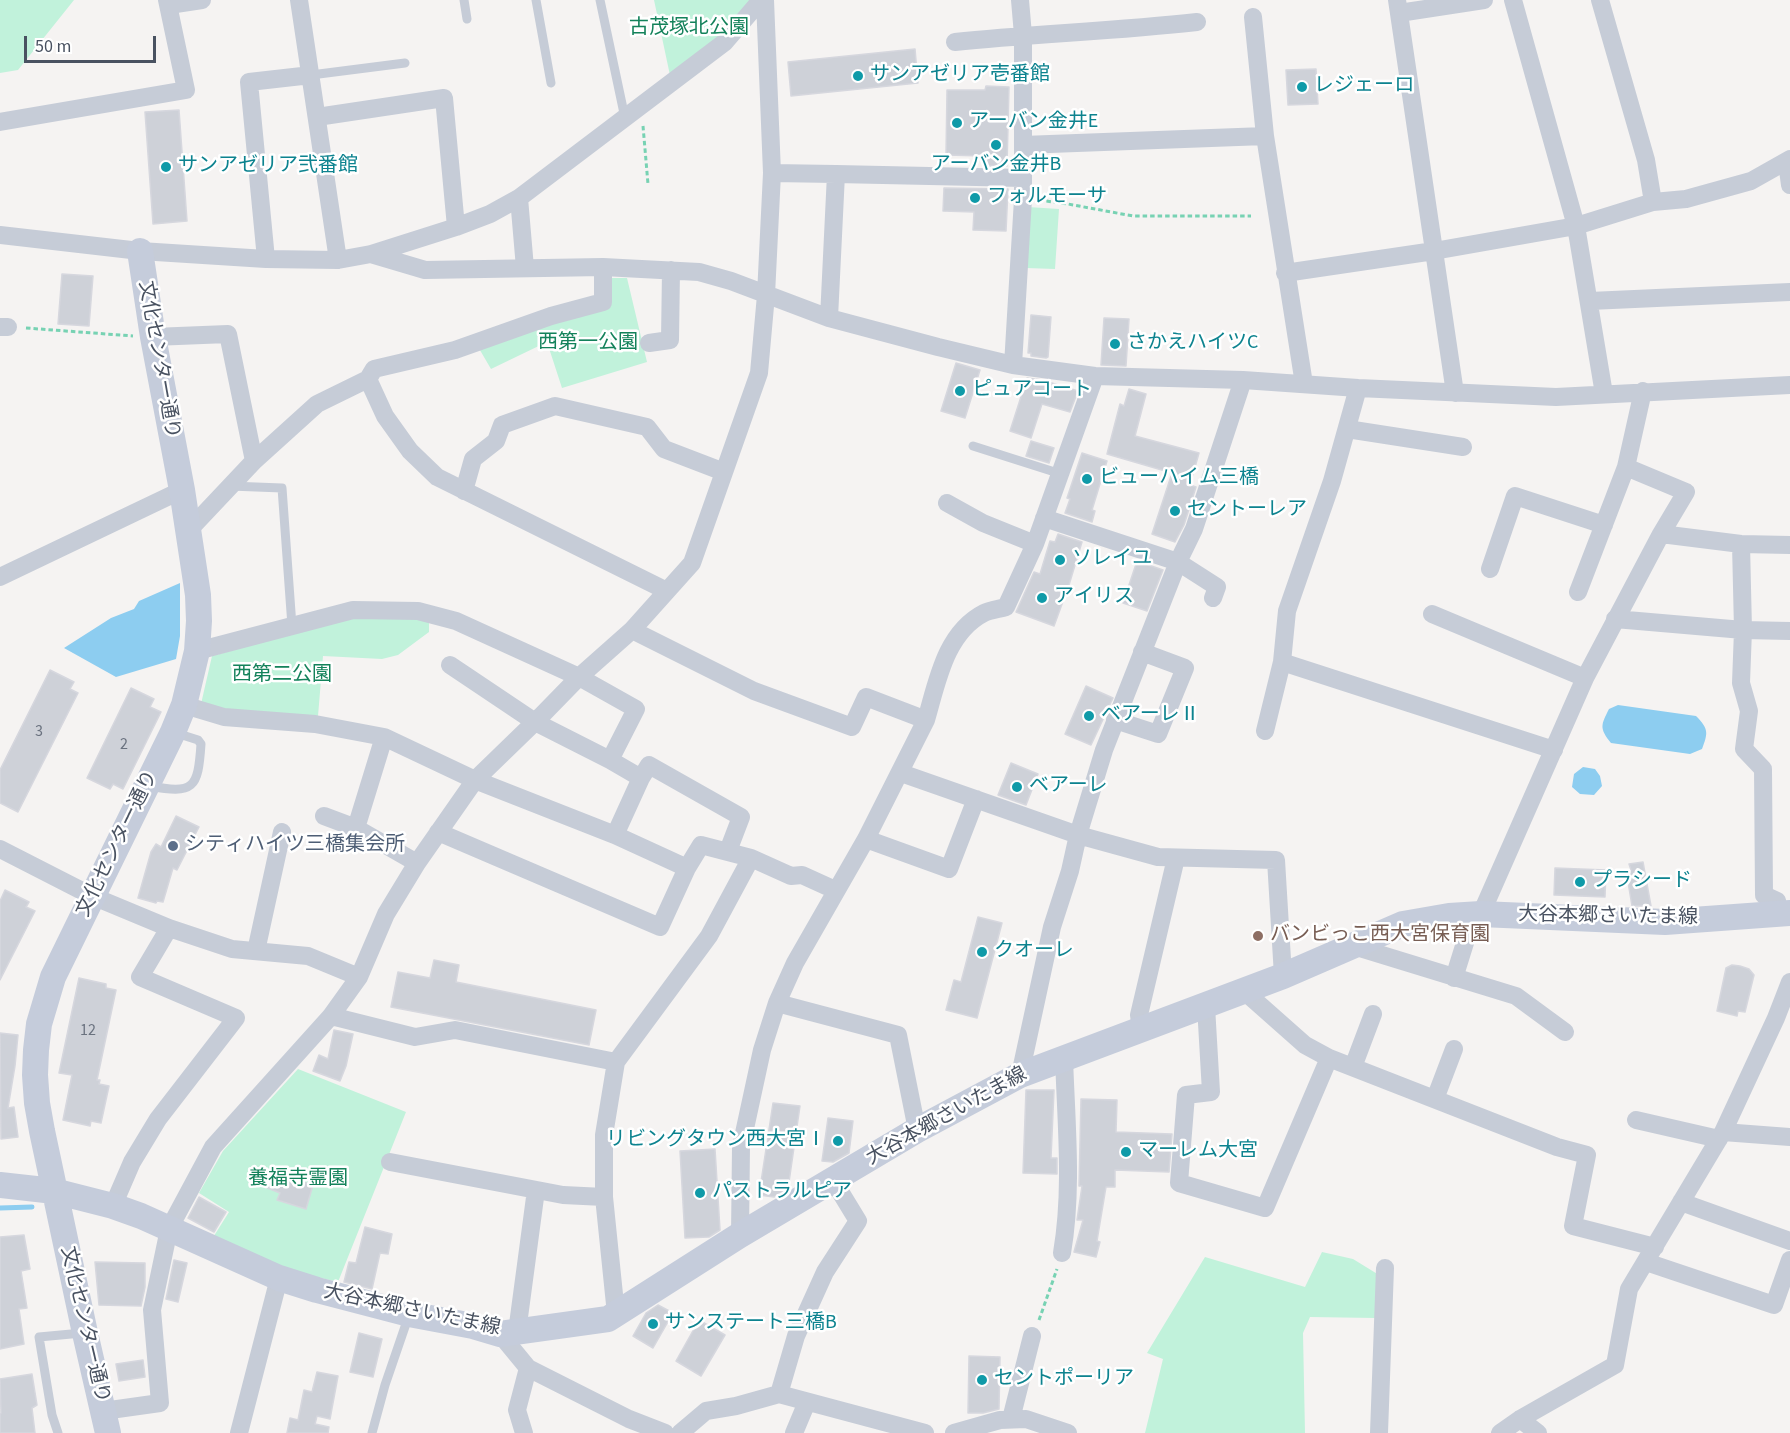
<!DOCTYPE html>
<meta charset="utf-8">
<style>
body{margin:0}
#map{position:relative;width:1790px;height:1433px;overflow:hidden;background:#f5f3f2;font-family:"Source Sans 3",sans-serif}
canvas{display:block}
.scale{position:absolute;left:24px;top:36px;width:132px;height:27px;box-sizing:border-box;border:3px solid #495261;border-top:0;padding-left:8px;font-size:18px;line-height:21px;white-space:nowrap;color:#495261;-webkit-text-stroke:4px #fff;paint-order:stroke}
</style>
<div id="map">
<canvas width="1790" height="1433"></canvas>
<div class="scale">50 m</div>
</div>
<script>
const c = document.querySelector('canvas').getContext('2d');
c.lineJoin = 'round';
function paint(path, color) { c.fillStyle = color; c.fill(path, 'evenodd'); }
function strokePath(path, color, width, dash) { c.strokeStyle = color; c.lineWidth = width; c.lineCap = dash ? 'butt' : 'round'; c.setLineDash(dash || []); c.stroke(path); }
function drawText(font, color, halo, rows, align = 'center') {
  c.font = font + ' "Source Sans 3","Noto Sans JP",sans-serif'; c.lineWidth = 5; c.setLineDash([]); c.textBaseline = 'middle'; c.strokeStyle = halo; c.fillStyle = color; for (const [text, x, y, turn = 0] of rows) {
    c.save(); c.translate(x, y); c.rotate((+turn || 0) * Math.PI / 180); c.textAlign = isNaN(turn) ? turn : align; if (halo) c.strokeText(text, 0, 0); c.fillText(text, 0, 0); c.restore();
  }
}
paint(new Path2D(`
 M0,0H74L18,70L0,73Z
 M654,0H752L723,40L671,80Z
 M1028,207L1059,209L1055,269L1026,268Z
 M607,278H627L647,362L562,388L547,342L491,369L477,345L605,304Z
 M354,617L429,619V632L398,655L382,659L323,656L318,716L223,712L201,704L212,656Z
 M298,1069L406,1112L338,1282L279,1268L212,1239L229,1212L199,1193L223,1151Z
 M1322,1252L1353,1259L1379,1275L1375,1318L1310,1317L1303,1333L1305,1433H1145L1163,1359L1147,1353L1205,1257L1305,1287Z`), '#c1f2db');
paint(new Path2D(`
 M180,583V636L176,659L116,677L64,648L111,618L134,609L139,601Z
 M1618,705L1696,716C1709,729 1708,733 1702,749L1690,754L1611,743C1599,728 1601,725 1609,709Z
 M1583,767L1595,769L1600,776L1602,786L1594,795L1580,794L1572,787L1574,774Z`), '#8dcdf0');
strokePath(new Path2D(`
 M0,1208L32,1207`), '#8dcdf0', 5);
const building = new Path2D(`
 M915,49L918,83L791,96L788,62Z
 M1316,69L1318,104L1288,105L1286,70Z
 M986,86L1009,87L1007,166H984V156L946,155L947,90H985Z
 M179,110L187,221L153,224L145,112Z
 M944,188L1008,189L1006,231L973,230L974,212L943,211Z
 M62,274L93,276L89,326L58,324Z
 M1031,315L1051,317L1048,357L1046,358L1031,356V353H1028Z
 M1104,318L1129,319L1126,366L1101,365Z
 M956,363L980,370L965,418L941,411Z
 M1027,378L1042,380L1078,391L1070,412L1042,404L1031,438L1010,431Z
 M1129,389L1146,394L1135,436L1199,453L1190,485L1196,487L1184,525L1175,542L1152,534L1172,473L1107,454L1120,404L1124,406Z
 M1031,441L1054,448L1049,463L1026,456Z
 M1082,453L1107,461L1092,510L1095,511L1092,522L1065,513L1070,499L1067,498Z
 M1058,534L1082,542L1069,585L1054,626L1016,612L1034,572L1040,574L1050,541L1055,542Z
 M1137,561L1163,570L1147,611L1123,603Z
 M50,670L74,682L70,689L78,693L18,812L0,803V770Z
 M1086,686L1113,698L1091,745L1065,734Z
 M131,688L154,699L150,707L161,712L123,789L113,784L110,789L87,778Z
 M1011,763L1038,774L1026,805L998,795Z
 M176,816L199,827L177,870L173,868L163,902L157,901L156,903L138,898L151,852L156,844L161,847Z
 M1643,862L1651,906H1632L1626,870H1631L1629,864Z
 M1555,868L1606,870L1605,897L1554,895Z
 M5,890L29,902L26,907L35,911L0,980V901Z
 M978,917L1002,923L977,1018L946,1010L954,980L961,982Z
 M434,960L459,965L456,982L596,1010L589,1045L391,1007L398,972L430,978Z
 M1732,965L1740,966L1749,969L1754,975L1745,1012L1738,1011L1737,1016L1717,1011L1726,968Z
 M79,978L106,984V988L116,990L97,1080H100L99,1084L109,1086L101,1123L91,1121L90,1126L63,1120L72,1075L59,1073Z
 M334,1030L353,1034L346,1066L340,1081L313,1071L319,1055L328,1059Z
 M0,1033L18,1035L15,1066L8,1108L14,1107L18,1137L1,1139Z
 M1026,1090H1054L1051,1158H1057V1174L1023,1173Z
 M1081,1099L1117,1100L1116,1132L1172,1134L1169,1172L1115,1170V1187H1106L1097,1241L1100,1242L1096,1257L1074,1252L1083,1220H1077L1082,1186H1079Z
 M773,1103L800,1106L788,1189L774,1197L759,1195Z
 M828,1118L853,1121L849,1153L833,1162L822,1161Z
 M715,1149L720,1230L709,1237L685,1238L680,1151Z
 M259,1173L284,1181L285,1177L313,1185L306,1209L277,1200L280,1193L255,1183Z
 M199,1197L226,1212L214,1232L188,1218Z
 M365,1227L392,1234L388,1254L380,1253L372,1289L344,1282L349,1262L356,1263Z
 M24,1235L30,1269L21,1271L27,1308L19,1309L24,1344L0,1349V1237Z
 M174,1260L187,1263L178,1302L166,1299Z
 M95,1262L145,1263V1287L141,1306L99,1305Z
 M658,1305L673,1313L653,1348L633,1336L646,1313Z
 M699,1320L725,1335L701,1376L676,1361Z
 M359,1333L382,1339L373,1377L350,1372Z
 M969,1356L1000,1357L999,1409L983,1413H968Z
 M143,1360L145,1377L119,1381L116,1364Z
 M317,1372L338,1376L330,1419L317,1416L315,1424L329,1427L328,1433H287L290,1418L298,1420L304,1390L312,1392Z
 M32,1374L37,1405L32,1408L35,1433H0V1414L1,1413L0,1379Z`);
paint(building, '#ced1d8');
strokePath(building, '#d6d7de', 1.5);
strokePath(new Path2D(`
 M643,126L648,184
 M1039,200L1068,204L1133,216H1251
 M26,328L133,336
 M1039,1320L1057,1269`), '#77d2b3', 3, [4.5, 3]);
strokePath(new Path2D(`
 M464,0L467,19
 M536,0L551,83
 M600,0L625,118
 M311,75L405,63
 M973,446L1061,474
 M230,486L282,488L292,626
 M149,786C194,794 198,789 201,744L198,740L176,733
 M58,1433L52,1415L39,1337L82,1333
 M372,1433L385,1385L409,1315`), '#c6ccd7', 9);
strokePath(new Path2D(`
 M299,0L338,260
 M1397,0L1455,393
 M1513,0L1576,226L1604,394
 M1600,0L1646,160L1653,202
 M169,5L202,0
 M1399,13L1484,0
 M1253,17L1265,136L1304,384
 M955,42C1035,34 1116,31 1197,22
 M317,117L444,98L456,227
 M0,122L186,90L167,0
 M1023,145L1265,136
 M1787,162L1790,185
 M772,173L836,174L829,318
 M836,174L1023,178
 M519,198L525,268
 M0,235L140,251L266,259L338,260L371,254L456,227L490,214L519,198L725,42L761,0
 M371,254L425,270L603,267L699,272L731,281L829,318L938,347L1013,365L1095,376L1243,380L1358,388L1556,397L1790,385
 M266,259L249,82L311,75
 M1285,273L1434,251L1576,226L1653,202L1686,199L1751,181L1790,159
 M1590,301L1790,292
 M0,327H8
 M153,337L228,334L254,461
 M649,343L670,340L671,270
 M1013,365L1023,199V35L1020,0
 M368,379L374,369L455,350L551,316L603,302V267
 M1347,429L1463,447
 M464,491L473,459L496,441L502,425L555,406L647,427L664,449L724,472
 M947,503L983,523L1035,544
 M1044,518L1178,562L1217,587L1213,598
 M188,531L254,461L317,404L368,379L385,416L410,451L437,477L667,591
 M1661,534L1741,544L1790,545
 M1741,544L1743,630L1741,683L1749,711L1744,749L1763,769L1764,895L1777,901L1780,913
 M1490,569L1515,496L1604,525
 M0,577L182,490
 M1578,592L1626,467L1643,391
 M1432,614L1585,678
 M1615,619L1743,630L1790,631
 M632,630L754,691L852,727L866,697L926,720C937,683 945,633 984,613C990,610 999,609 1006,607L1035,544L1095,376
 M197,651L353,610L418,611L456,621L579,677L636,709L610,760
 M1282,662L1554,750
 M450,665L535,722L610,760L641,778L649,765L741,817L728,851
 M184,705L224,717L315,724L384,737L475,780L615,835L687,868L701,845L751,858L791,876L802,875L835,890
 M1115,720L1158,734L1185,668L1142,652
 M1265,731L1282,662L1287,611L1332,481L1358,388
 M901,773L1078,835L1158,857L1276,860L1283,976
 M324,816L356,828L417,863
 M356,828L384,737
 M438,832L660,927L687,868
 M615,835L641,778
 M866,839L949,869L976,799
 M0,849L92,896L169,928L232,949L308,956L359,977
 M1481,914L1585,678L1661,534L1686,492L1626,467
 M1353,946L1516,996L1565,1032
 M256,951L282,832
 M1454,978L1474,914
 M1244,991L1305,1045L1329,1058L1557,1147L1587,1155L1573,1226L1655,1247
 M777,1003L898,1035L917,1130
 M1206,1006L1211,1092L1186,1095L1179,1183L1265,1208L1329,1058
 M331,1016L415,1037L455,1030L616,1062L709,936L751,858
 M1141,1029L1139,1015L1176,858
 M1353,1067L1373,1014
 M1020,1075L1052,927L1070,871L1078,835L1104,750L1178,562L1194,529L1243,380
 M1435,1099L1454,1049
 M1636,1120L1719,1139
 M1723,1132L1790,1137
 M390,1162L563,1195L604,1197
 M1681,1202L1790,1241
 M113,1206L132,1162L158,1119L236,1018L140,977L169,928
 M740,1235L741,1147L762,1050L777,1003L795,963L866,839L926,720
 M1062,1253C1073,1189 1066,1122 1064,1057
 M1646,1262L1774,1305L1790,1260
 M616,1314L604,1197V1135L616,1062
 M517,1332L536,1190
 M500,1334L528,1368L629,1419L665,1433
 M779,1394L796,1336L825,1272L858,1221L833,1180
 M103,1411L160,1403L152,1310L169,1229L213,1147L331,1016L359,977L386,914L417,863L475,780L541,716L579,677L632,630L692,563L759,373L766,295L772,173L765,0
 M1011,1419L1032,1336
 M1520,1419L1538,1433
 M239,1433L279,1278
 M524,1433L517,1410L528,1368
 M680,1433L706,1411L736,1406L779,1394L925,1433
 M794,1433L807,1402
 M954,1433L1000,1420L1026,1419L1068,1433
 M1379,1433L1385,1268
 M1500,1433L1520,1419L1615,1365L1629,1289L1723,1132L1776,1018L1790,982`), '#c6ccd7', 18);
strokePath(new Path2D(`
 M0,1185L54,1191L113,1206L141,1216L279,1278L317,1290L409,1314L473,1326L500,1334L608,1319L740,1235L917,1130L1020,1075L1283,976L1403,924L1449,916L1481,914L1665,922L1790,913
 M108,1433L85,1333L42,1131L37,1103L35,1075L36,1050L39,1024L53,977L173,732L184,705L197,651L199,621L198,595L182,490L153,337L140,251`), '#c5ccdb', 26);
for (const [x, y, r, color] of [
 [858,76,6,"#0f9aa8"],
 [1302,87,6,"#0f9aa8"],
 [957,123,6,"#0f9aa8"],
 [996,145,6,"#0f9aa8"],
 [166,167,6,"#0f9aa8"],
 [975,198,6,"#0f9aa8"],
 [1115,344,6,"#0f9aa8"],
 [960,391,6,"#0f9aa8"],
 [1087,479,6,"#0f9aa8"],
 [1175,511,6,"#0f9aa8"],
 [1060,560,6,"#0f9aa8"],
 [1042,598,6,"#0f9aa8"],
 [1089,716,6,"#0f9aa8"],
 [1017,787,6,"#0f9aa8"],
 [173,846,6,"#5c6f8a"],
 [1580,882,6,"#0f9aa8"],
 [1258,936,6,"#8d6e63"],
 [982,952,6,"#0f9aa8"],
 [838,1141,6,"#0f9aa8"],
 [1126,1152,6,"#0f9aa8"],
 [700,1193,6,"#0f9aa8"],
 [653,1324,6,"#0f9aa8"],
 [982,1380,6,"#0f9aa8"]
]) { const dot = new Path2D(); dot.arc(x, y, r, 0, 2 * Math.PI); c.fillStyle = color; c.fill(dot); strokePath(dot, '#fff', 2); }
drawText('16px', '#6a727f', null, [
 ["3",39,732],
 ["2",124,745],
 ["12",88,1031]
]);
drawText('20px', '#14825b', '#fff', [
 ["古茂塚北公園",689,29],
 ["西第一公園",588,344],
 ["西第二公園",282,676],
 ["養福寺霊園",298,1180]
]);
drawText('20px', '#0d838f', '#fff', [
 ["サンアゼリア壱番館",870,76],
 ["レジェーロ",1314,87],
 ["アーバン金井E",969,123],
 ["アーバン金井B",996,166,"center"],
 ["サンアゼリア弐番館",178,167],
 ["フォルモーサ",987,198],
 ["さかえハイツC",1127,344],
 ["ピュアコート",972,391],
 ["ビューハイム三橋",1099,479],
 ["セントーレア",1187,511],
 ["ソレイユ",1072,560],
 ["アイリス",1054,598],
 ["ベアーレⅡ",1101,716],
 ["ベアーレ",1029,787],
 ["プラシード",1592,882],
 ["クオーレ",994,952],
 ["リビングタウン西大宮Ⅰ",826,1141,"right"],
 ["マーレム大宮",1138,1152],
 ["パストラルピア",712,1193],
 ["サンステート三橋B",665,1324],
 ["セントポーリア",994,1380]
], 'left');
drawText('20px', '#495261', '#fff', [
 ["文化センター通り",158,360,80],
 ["文化センター通り",118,844,-64],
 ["大谷本郷さいたま線",1608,917,1],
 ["大谷本郷さいたま線",947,1117,-29],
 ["大谷本郷さいたま線",412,1311,12],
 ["文化センター通り",84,1325,77]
]);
drawText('20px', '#4e5e75', '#fff', [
 ["シティハイツ三橋集会所",185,846]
], 'left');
drawText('20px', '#785e54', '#fff', [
 ["バンビっこ西大宮保育園",1270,936]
], 'left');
</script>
